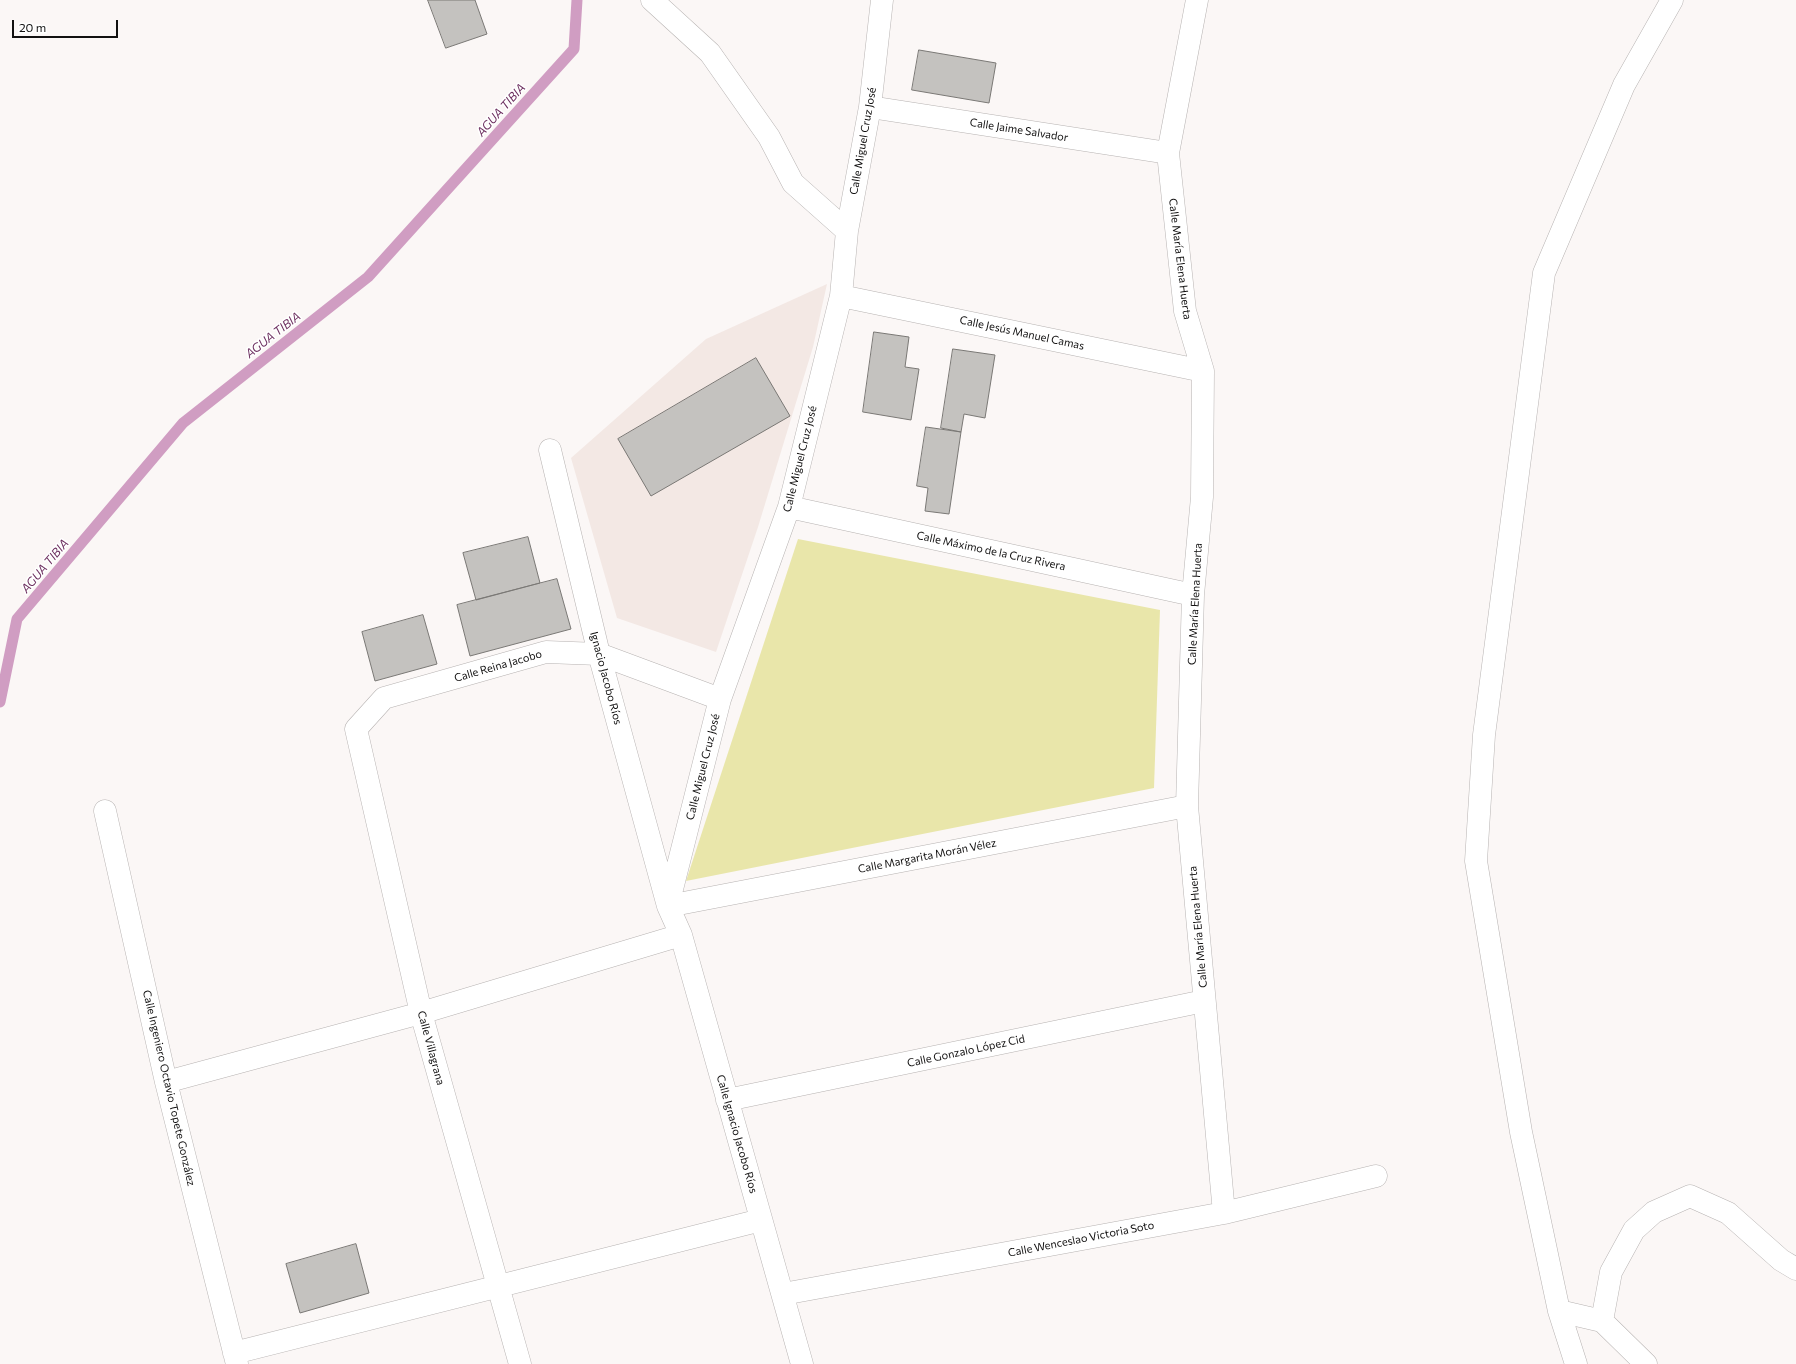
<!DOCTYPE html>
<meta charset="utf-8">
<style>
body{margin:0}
#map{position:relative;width:1796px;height:1364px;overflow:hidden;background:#fbf7f6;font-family:Commissioner,sans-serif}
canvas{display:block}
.scale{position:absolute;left:12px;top:20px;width:106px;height:18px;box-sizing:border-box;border:2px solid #121111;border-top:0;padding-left:5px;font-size:12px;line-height:14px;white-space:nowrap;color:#121111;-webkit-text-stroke:3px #fff;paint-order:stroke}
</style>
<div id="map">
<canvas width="1796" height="1364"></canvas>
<div class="scale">20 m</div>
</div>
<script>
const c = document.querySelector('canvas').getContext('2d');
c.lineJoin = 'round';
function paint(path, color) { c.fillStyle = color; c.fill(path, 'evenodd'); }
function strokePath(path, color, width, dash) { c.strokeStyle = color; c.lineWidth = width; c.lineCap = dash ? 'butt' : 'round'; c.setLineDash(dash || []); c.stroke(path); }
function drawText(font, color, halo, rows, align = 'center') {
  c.font = font + ' Commissioner,sans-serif'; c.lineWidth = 3; c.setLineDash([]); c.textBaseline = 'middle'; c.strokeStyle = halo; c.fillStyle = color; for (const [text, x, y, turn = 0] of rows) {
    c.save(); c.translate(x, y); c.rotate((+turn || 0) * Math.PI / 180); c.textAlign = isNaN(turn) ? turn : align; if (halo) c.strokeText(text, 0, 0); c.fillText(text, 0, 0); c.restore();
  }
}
paint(new Path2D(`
 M827,284L813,347L758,527L716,652L617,618L571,458L706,339Z`), '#f3e8e4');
paint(new Path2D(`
 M798,539L1160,610L1154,788L686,881Z`), '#e9e6aa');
strokePath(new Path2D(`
 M0,702L17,619L183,423L368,277L574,49L577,0`), '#d09dc2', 11);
const building = new Path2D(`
 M428,0H475L487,34L446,48Z
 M919,50L996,63L989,103L912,90Z
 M874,332L909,337L905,367L919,369L911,420L863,412Z
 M953,349L995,355L985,418L964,414L961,432L941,428Z
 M756,358L790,416L651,496L618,439Z
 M926,427L961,432L949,514L925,511L928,488L917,486Z
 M528,537L540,583L476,600L463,553Z
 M557,579L571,629L470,656L457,605Z
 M423,615L437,664L375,681L362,632Z
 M356,1244L369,1293L300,1313L286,1264Z`);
paint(building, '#c4c2bf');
strokePath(building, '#7a7875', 1);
const minor = new Path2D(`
 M652,0L710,53L769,137L793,183L847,231
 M1197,0L1168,153L1185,311L1203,371L1202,497L1193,595L1187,806L1224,1213
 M870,107L1168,153
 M841,296L1203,371
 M550,450L599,654L668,906L681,935L802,1364
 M789,507L1193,595
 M105,811L166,1082L237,1364
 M668,905L720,699L789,507L841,296L847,231L870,107L882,0
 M668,906L1187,806
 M166,1082L421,1013L681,935
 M727,1100L1204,1001
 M783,1294L1224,1213L1376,1176
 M1559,1311L1602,1321L1646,1364
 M1602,1321L1611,1272L1634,1230L1654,1212L1690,1196L1728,1213L1781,1260L1796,1269
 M234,1353L761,1220
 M520,1364L421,1013L356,729L384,698L546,652L599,654L720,699
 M1576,1364L1559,1311L1521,1132L1476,861L1484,735L1544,273L1624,85L1672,0`);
strokePath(minor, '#b7b3b2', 23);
strokePath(minor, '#fff', 22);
drawText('11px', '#121111', '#fff', [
 ["Calle Jaime Salvador",1019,130,9],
 ["Calle Miguel Cruz José",863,141,-80],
 ["Calle María Elena Huerta",1180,259,83],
 ["Calle Jesús Manuel Camas",1022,333,12],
 ["Calle Miguel Cruz José",800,459,-76],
 ["Calle Máximo de la Cruz Rivera",991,551,12],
 ["Calle María Elena Huerta",1195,604,-87],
 ["Calle Reina Jacobo",498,666,-16],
 ["Ignacio Jacobo Ríos",606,678,75],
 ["Calle Miguel Cruz José",703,767,-76],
 ["Calle Margarita Morán Vélez",927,856,-11],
 ["Calle María Elena Huerta",1198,927,-95],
 ["Calle Villagrana",431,1048,75],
 ["Calle Gonzalo López Cid",966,1051,-12],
 ["Calle Ingeniero Octavio Topete González",169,1088,77],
 ["Calle Ignacio Jacobo Ríos",737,1134,74],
 ["Calle Wenceslao Victoria Soto",1081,1239,-11]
]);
drawText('italic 12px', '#6d3060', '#fff', [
 ["AGUA TIBIA",501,110,-48],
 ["AGUA TIBIA",273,335,-38],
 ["AGUA TIBIA",45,566,-50]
]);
</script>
